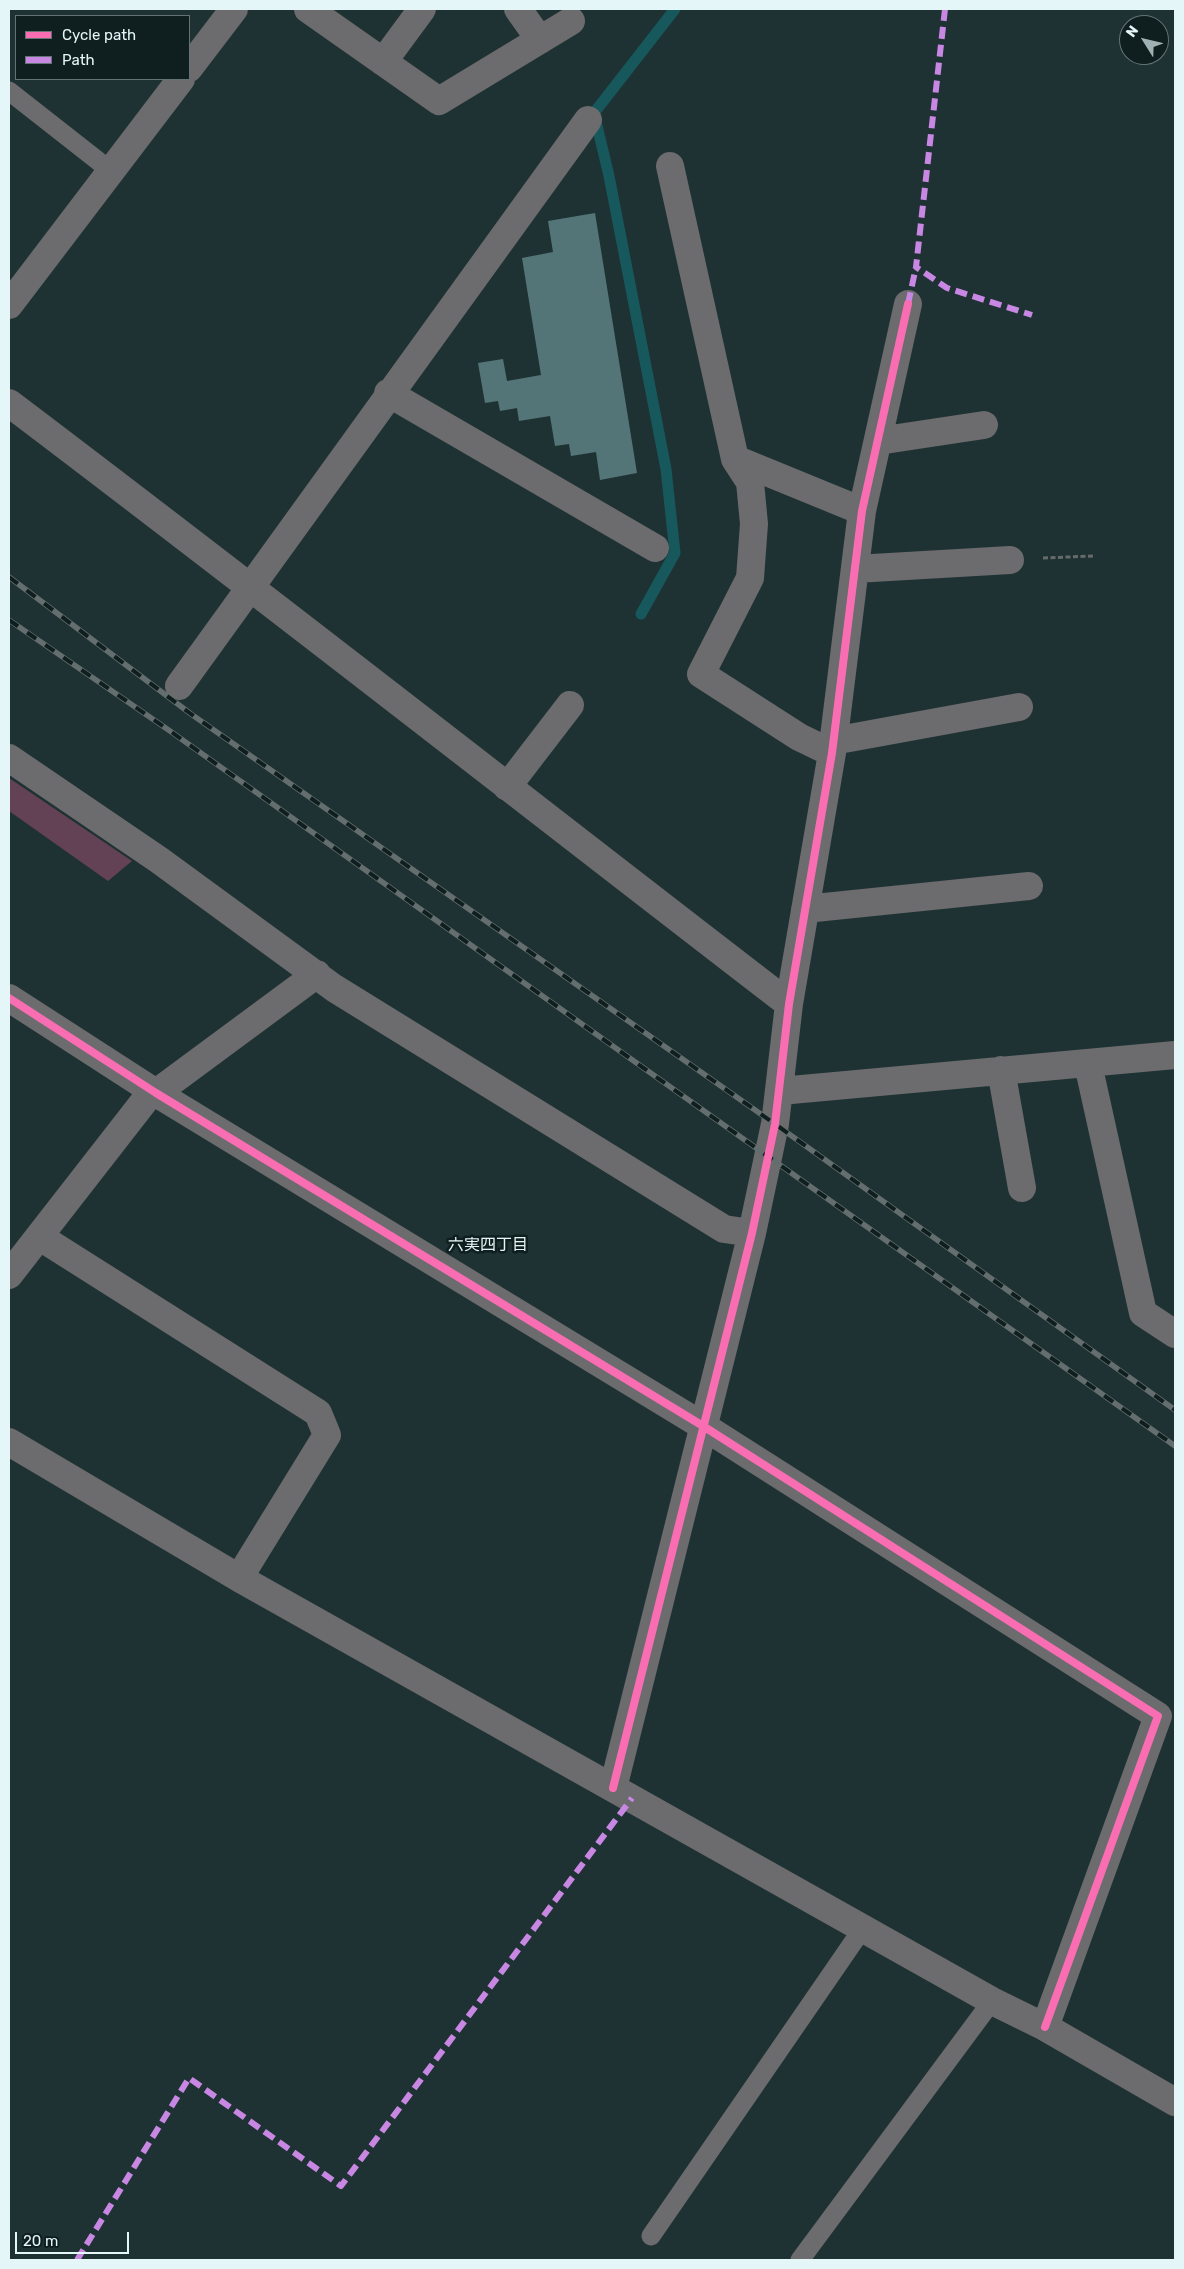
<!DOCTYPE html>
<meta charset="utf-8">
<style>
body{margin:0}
#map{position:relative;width:1184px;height:2269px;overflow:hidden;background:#1f3233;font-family:Rubik,sans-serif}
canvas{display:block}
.frame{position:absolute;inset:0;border:10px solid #e4f6f8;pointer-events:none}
.legend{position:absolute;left:15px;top:15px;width:175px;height:65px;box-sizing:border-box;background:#0f1e1e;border:1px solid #647475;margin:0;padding:6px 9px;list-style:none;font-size:15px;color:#e4f6f8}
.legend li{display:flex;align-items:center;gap:10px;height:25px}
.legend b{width:25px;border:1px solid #647475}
.north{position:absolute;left:1119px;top:15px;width:50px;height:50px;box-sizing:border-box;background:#0f1e1e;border:1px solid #647475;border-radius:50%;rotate:306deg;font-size:14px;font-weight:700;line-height:20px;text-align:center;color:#e4f6f8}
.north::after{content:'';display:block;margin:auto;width:18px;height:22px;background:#9fb1b3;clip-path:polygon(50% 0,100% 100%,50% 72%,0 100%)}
.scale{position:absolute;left:15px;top:2232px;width:114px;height:22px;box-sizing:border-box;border:2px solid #e4f6f8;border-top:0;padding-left:6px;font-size:15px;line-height:18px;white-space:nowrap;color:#e4f6f8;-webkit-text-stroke:4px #0f1e1e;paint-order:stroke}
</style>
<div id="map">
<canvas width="1184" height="2269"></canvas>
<div class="frame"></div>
<ul class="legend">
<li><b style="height:6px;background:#f96db3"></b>Cycle path</li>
<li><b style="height:6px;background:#c787e3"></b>Path</li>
</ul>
<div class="north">N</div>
<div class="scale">20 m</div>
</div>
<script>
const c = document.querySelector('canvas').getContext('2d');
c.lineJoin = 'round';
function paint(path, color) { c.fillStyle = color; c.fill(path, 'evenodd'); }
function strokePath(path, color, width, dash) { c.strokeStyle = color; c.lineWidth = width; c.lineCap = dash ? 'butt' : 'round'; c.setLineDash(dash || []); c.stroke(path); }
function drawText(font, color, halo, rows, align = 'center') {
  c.font = font + ' Rubik,"Noto Sans JP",sans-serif'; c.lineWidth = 5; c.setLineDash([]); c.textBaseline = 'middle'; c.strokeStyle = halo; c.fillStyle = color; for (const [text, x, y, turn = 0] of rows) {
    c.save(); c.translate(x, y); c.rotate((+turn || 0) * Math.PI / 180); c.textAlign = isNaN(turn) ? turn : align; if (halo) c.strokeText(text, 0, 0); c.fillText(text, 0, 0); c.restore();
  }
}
paint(new Path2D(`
 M9,778L132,861L108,881L9,811Z`), '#644256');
strokePath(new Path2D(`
 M641,614L675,553L666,469L609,176L594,113L675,9`), '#17585c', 11);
paint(new Path2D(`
 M595,213L637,473L600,480L596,452L571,456L569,444L555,446L550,416L519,421L517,408L500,411L498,401L485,403L478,363L503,359L507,381L541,375L522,258L553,252L548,221Z`), '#547577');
strokePath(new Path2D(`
 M1043,558L1093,556`), '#656a6b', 3, [5, 2.5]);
strokePath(new Path2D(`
 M9,91L111,171
 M651,2236L863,1928
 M800,2260L992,2001`), '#6c6b6d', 19);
strokePath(new Path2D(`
 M308,9L439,101L571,21
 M518,9L540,40
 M383,62L422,9
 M189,68L234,9
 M670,166L735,459L750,482L754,524L750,578L701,674L799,737L832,753
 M9,305L181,79
 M388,393L655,548
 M9,403C271,601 529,804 789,1004
 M878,441L984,425
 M735,459L862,511
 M855,569L1010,560
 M179,686L588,120
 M833,741L1019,707
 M9,758L159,860L334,988L724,1229L752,1233
 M507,787L570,705
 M805,909L1029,886
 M9,998L156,1093L703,1426L1158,1716L1045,2027
 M1088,1064L1143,1313L1175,1334
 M1001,1070L1022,1188
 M780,1091L1175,1055
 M156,1093L317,974
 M40,1237L318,1413L327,1435L239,1578
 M9,1275L153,1090
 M9,1442L239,1578L992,2001L1045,2027L1175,2102
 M613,1788L752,1233L775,1124L789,1004L832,753L862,511L908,304`), '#6c6b6d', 28);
const rail = new Path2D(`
 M9,577L191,714L775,1124L1175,1410
 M9,620L170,731L1175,1446`);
strokePath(rail, '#656e6e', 5.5);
strokePath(rail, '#0f1e1e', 4, [11]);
strokePath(new Path2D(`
 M945,9L916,267L947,288L1032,315
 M908,304L916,267
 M77,2260L189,2078L341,2186L632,1798`), '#c787e3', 6, [12, 6]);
strokePath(new Path2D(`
 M9,998L156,1093L703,1426L1158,1716L1045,2027
 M613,1788L752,1233L775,1124L789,1004L832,753L862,511L908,304`), '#f96db3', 8);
drawText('16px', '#e4f6f8', '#0f1e1e', [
 ["六実四丁目",488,1245]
]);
</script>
